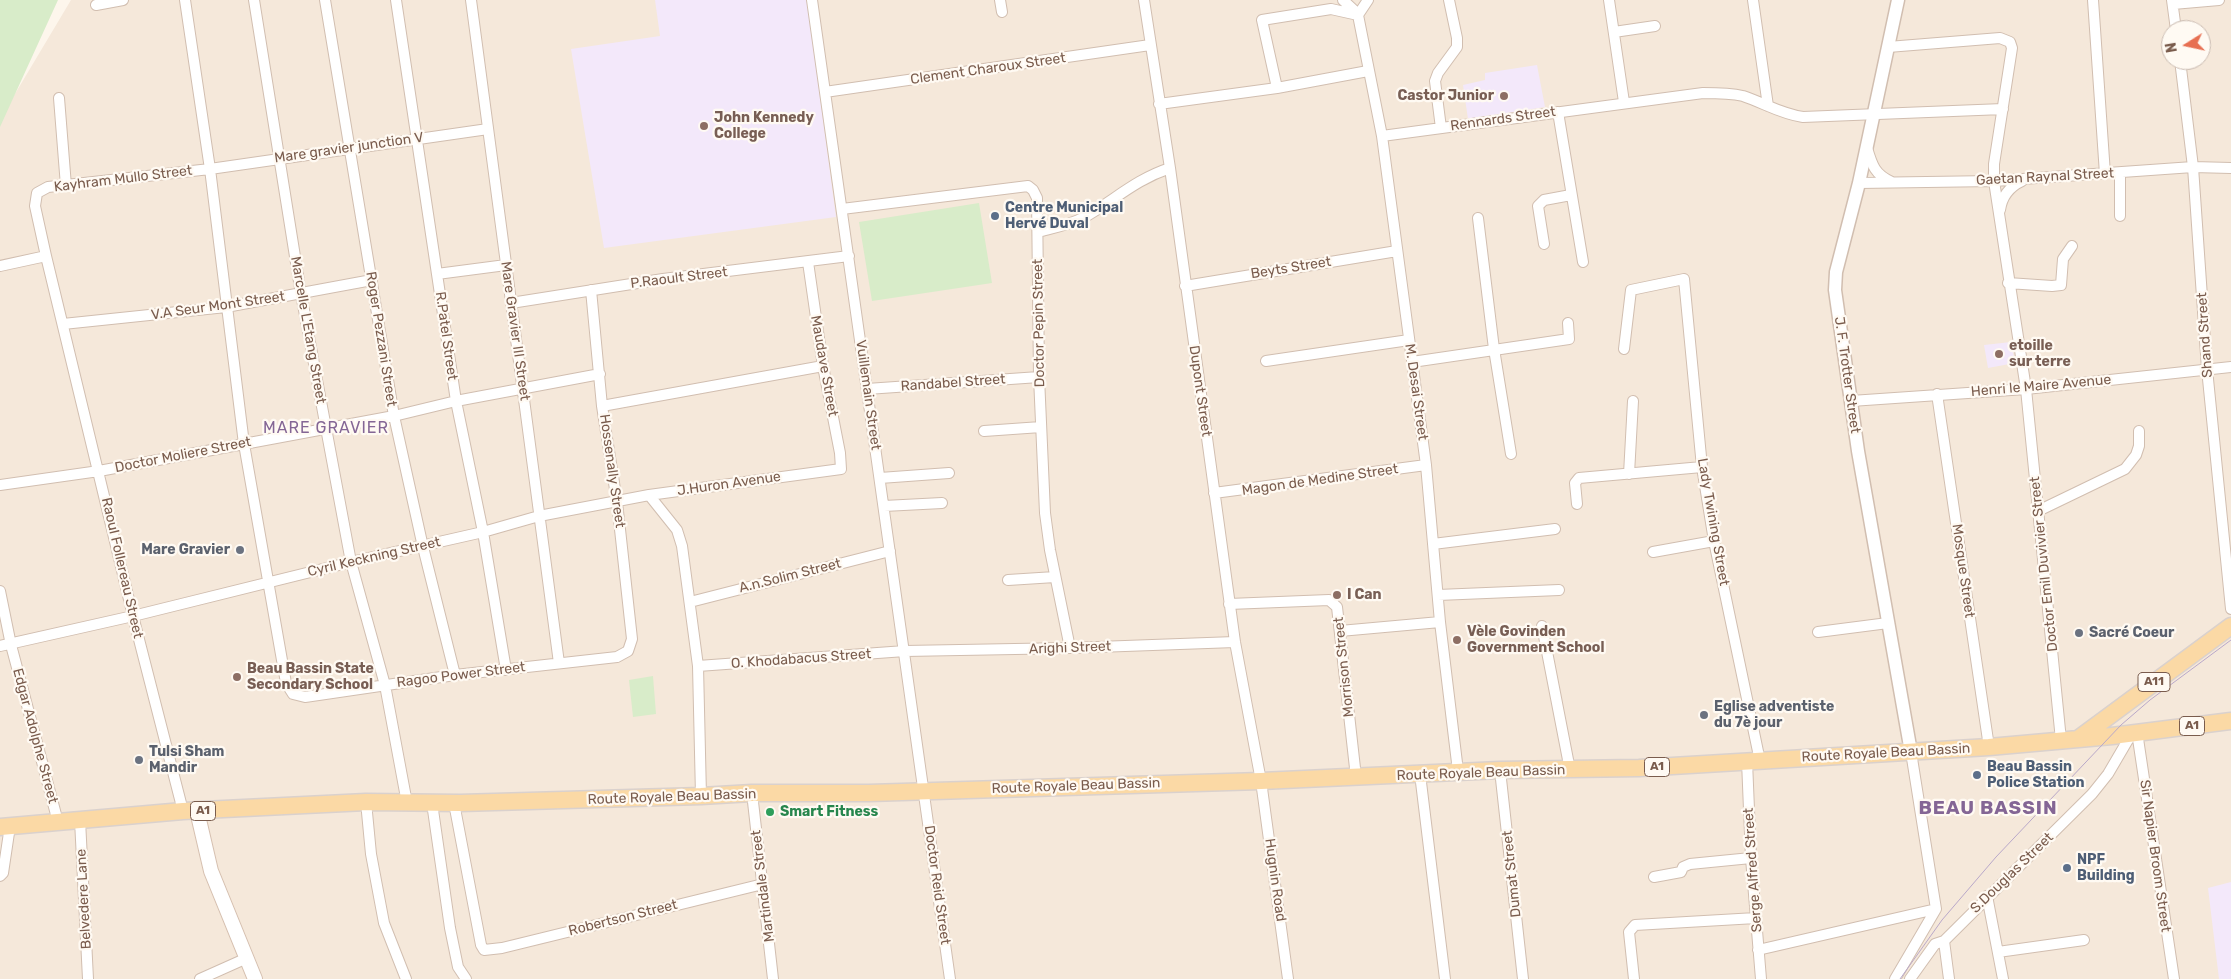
<!DOCTYPE html>
<meta charset="utf-8">
<style>
body{margin:0}
#map{position:relative;width:2231px;height:979px;overflow:hidden;background:#fdf6ec;font-family:Rubik,sans-serif}
canvas{display:block}
.north{position:absolute;left:2161px;top:20px;width:50px;height:50px;box-sizing:border-box;background:#fffaf3;border:1px solid #cabbb1;border-radius:50%;rotate:260deg;font-size:14px;font-weight:700;line-height:20px;text-align:center;color:#7a5c4d}
.north::after{content:'';display:block;margin:auto;width:18px;height:22px;background:#e76f51;clip-path:polygon(50% 0,100% 100%,50% 72%,0 100%)}
</style>
<div id="map">
<canvas width="2231" height="979"></canvas>
<div class="north">N</div>
</div>
<script>
const c = document.querySelector('canvas').getContext('2d');
c.lineJoin = 'round';
function paint(path, color) { c.fillStyle = color; c.fill(path, 'evenodd'); }
function strokePath(path, color, width, dash) { c.strokeStyle = color; c.lineWidth = width; c.lineCap = dash ? 'butt' : 'round'; c.setLineDash(dash || []); c.stroke(path); }
function drawText(font, color, halo, rows, align = 'center') {
  c.font = font + ' Rubik,sans-serif'; c.lineWidth = 4.5; c.setLineDash([]); c.textBaseline = 'middle'; c.strokeStyle = halo; c.fillStyle = color; for (const [text, x, y, turn = 0] of rows) {
    c.save(); c.translate(x, y); c.rotate((+turn || 0) * Math.PI / 180); c.textAlign = isNaN(turn) ? turn : align; if (halo) c.strokeText(text, 0, 0); c.fillText(text, 0, 0); c.restore();
  }
}
paint(new Path2D(`
 M71,0H2231V979H0V119ZM2171,30H2201V60H2171Z`), '#f5e8da');
paint(new Path2D(`
 M655,0H807L836,217L604,248L571,49L660,36Z
 M1537,65L1545,107L1468,119L1463,85L1485,80V73Z
 M2011,342L2015,363L1988,368L1984,345Z
 M2231,882V979H2219L2208,888Z`), '#f3e8fa');
paint(new Path2D(`
 M0,0H58L0,127Z
 M979,203L992,283L872,301L859,222Z
 M653,676L656,714L633,717L629,680Z`), '#d8ecc9');
const minor = new Path2D(`
 M185,0L210,169L244,444L286,683L293,694L305,697L455,675L617,657L628,651L632,639L617,502L602,406L591,290
 M254,0L301,294L351,562L385,685L407,803
 M325,0L394,416L423,547L455,675
 M396,0L456,401L483,532L506,670
 M471,0L559,663
 M812,0L950,979
 M1000,0L1002,12
 M1144,0L1170,168L1235,642L1261,781L1288,979
 M1343,0L1358,14
 M1609,0L1624,102
 M1753,0L1768,106
 M2093,0L2105,174
 M2172,0L2176,30
 M2173,4L2219,0
 M96,5L123,0
 M1358,15L1382,136L1426,465L1440,622L1458,771
 M1358,15L1331,9L1262,20L1277,88L1368,71
 M1358,15L1368,0
 M1614,32L1655,26
 M1888,47L2000,38L2010,42L2012,48L1994,164V181L2026,389L2061,740
 M2180,60L2193,167L2207,369L2231,609
 M825,92L1150,45
 M59,98L66,186
 M1159,104L1277,88
 M1558,112L1583,262
 M1441,128L1435,81L1438,73L1457,47V38L1449,0
 M1382,136L1703,93C1717,93 1730,93 1743,96C1764,103 1781,114 1803,117L2003,109
 M1867,148C1872,165 1875,175 1892,182
 M2120,173V216
 M1859,183L1994,181L2193,167L2231,168
 M842,209L1028,186L1033,190L1037,198L1039,377L1045,513L1050,550L1070,648
 M2000,210C2002,196 2009,187 2022,181
 M1478,218L1494,349L1511,454
 M1038,232C1053,228 1069,225 1083,218C1114,201 1134,180 1170,168
 M1544,244L1538,206L1544,200L1571,195
 M0,266L46,256
 M437,274L506,265
 M2008,283L2052,286L2061,285L2063,259L2072,246
 M1185,286L1397,251
 M511,303L663,279L849,256
 M63,324L226,307L372,280
 M1624,349L1631,290L1684,279L1702,467L1714,541L1760,761
 M1266,361L1409,340
 M1412,362L1569,339L1568,323
 M867,389L1039,377
 M1937,394L1989,747
 M1851,401L2026,389L2231,367
 M602,406L823,366
 M984,431L1041,427
 M1629,474L1633,401
 M880,478L949,473
 M0,485L99,471L394,416L456,401L600,374
 M1214,493L1426,465
 M649,495L677,530L682,546L698,666L701,796
 M1577,504L1575,483L1579,478L1702,467
 M884,506L942,503
 M2038,511L2125,469L2136,455L2139,446V431
 M1433,544L1555,529
 M1653,552L1714,541
 M1008,580L1055,577
 M0,591L11,645L58,822
 M1438,595L1559,590
 M690,602L890,551
 M1229,604L1329,600L1337,607L1356,777
 M1542,626L1570,770
 M1340,631L1440,622
 M1818,632L1888,623
 M0,646L133,616L351,562L483,532L539,516L649,495L841,469L840,453L823,366L808,262
 M698,666L905,651L1070,648L1235,642
 M2137,732L2174,979
 M1911,752L1936,909
 M1747,761L1751,858L1761,979
 M1500,770L1523,979
 M1420,774L1445,979
 M752,793L773,979
 M366,802L371,854L384,923L406,979
 M432,803L450,928L458,967L466,979
 M454,803L481,945L484,950L502,948L763,884
 M183,811L133,616L46,256L35,206L37,193L48,187L210,169L488,129
 M80,820L88,979
 M0,876L3,873L10,826
 M1654,877L1681,872L1683,867L1690,864L1751,858
 M1987,896L2003,979
 M1944,941L2092,794L2108,774L2132,733
 M1944,941L1949,979
 M1758,950L1936,909
 M1998,952L2084,940
 M200,979L247,958
 M1634,979L1629,932L1635,925L1756,918
 M1895,979L1936,909
 M1910,979L1935,944L1944,941`);
const tertiary = new Path2D(`
 M1898,0L1859,183L1836,272L1835,290L1858,451L1911,752`);
const secondary = new Path2D(`
 M197,811L211,871L255,979`);
const primary = new Path2D(`
 M2078,739L2231,626
 M0,827L183,811L366,802L460,803L701,796L752,793H869L1261,781L1500,770L1639,768L1989,747L2112,736L2231,721`);
strokePath(minor, '#d1beb0', 12);
strokePath(tertiary, '#d1beb0', 15);
strokePath(secondary, '#d6c0b0', 16);
strokePath(primary, '#dad1cd', 19);
strokePath(minor, '#fff', 10);
strokePath(tertiary, '#fff', 12);
strokePath(secondary, '#fff', 14);
strokePath(primary, '#fbd9a5', 16);
strokePath(new Path2D(`
 M1900,979L1942,920L1996,857L2121,725L2150,700L2231,640`), '#b9a8c9', 1);
for (const [x, y, r, color] of [
 [1504,96,5,"#8d6e63"],
 [704,126,5,"#8d6e63"],
 [995,216,5,"#5c6f8a"],
 [1999,354,5,"#8d6e63"],
 [240,550,5,"#6b7280"],
 [1337,595,5,"#8d6e63"],
 [2079,633,5,"#6b7280"],
 [1457,640,5,"#8d6e63"],
 [237,677,5,"#8d6e63"],
 [1704,715,5,"#6b7280"],
 [139,760,5,"#6b7280"],
 [1977,775,5,"#5c6f8a"],
 [770,812,5,"#2e9e5b"],
 [2067,868,5,"#5c6f8a"]
]) { const dot = new Path2D(); dot.arc(x, y, r, 0, 2 * Math.PI); c.fillStyle = color; c.fill(dot); strokePath(dot, '#fffaf3', 2); }
for (const [x, y, w] of [
 [2154,682,32],
 [2192,726,25],
 [1657,767,25],
 [203,811,25]
]) { const box = new Path2D(); box.roundRect(x - w / 2, y - 9.5, w, 19, 4); c.fillStyle = '#fffaf3'; c.fill(box); strokePath(box, '#7a5c4d', 1); }
drawText('bold 12px', '#7a5c4d', null, [
 ["A11",2154,682],
 ["A1",2192,726],
 ["A1",1657,767],
 ["A1",203,811]
]);
drawText('14px', '#7a5c4d', '#fffaf3', [
 ["Clement Charoux Street",988,69,-8],
 ["Rennards Street",1503,119,-8],
 ["Mare gravier junction V",349,148,-8],
 ["Gaetan Raynal Street",2045,177,-3],
 ["Kayhram Mullo Street",123,179,-7],
 ["Beyts Street",1291,268,-9],
 ["P.Raoult Street",679,278,-7],
 ["V.A Seur Mont Street",218,306,-8],
 ["Doctor Pepin Street",1039,323,-91],
 ["Marcelle L'Etang Street",308,330,80],
 ["Mare Gravier III Street",515,331,82],
 ["Shand Street",2205,335,-94],
 ["R.Patel Street",446,336,82],
 ["Roger Pezzani Street",381,339,81],
 ["Maudave Street",824,366,80],
 ["J. F. Trotter Street",1847,375,82],
 ["Randabel Street",953,383,-4],
 ["Henri le Maire Avenue",2041,386,-5],
 ["Dupont Street",1200,391,82],
 ["M. Desai Street",1416,392,82],
 ["Vuillemain Street",868,395,82],
 ["Doctor Moliere Street",183,455,-11],
 ["Hossenally Street",612,471,82],
 ["Magon de Medine Street",1320,480,-8],
 ["J.Huron Avenue",729,484,-8],
 ["Lady Twining Street",1713,522,80],
 ["Cyril Keckning Street",374,557,-13],
 ["Doctor Emil Duvivier Street",2044,564,-96],
 ["Raoul Follereau Street",122,568,77],
 ["Mosque Street",1963,571,82],
 ["A.n.Solim Street",790,576,-14],
 ["Arighi Street",1070,648,-2],
 ["O. Khodabacus Street",801,659,-4],
 ["Morrison Street",1344,667,-96],
 ["Ragoo Power Street",461,675,-7],
 ["Edgar Adolphe Street",35,736,75],
 ["Route Royale Beau Bassin",1886,753,-3],
 ["Route Royale Beau Bassin",1481,773,-2],
 ["Route Royale Beau Bassin",1076,786,-2],
 ["Route Royale Beau Bassin",672,797,-2],
 ["Sir Napier Broom Street",2155,856,82],
 ["Serge Alfred Street",1753,870,-94],
 ["S.Douglas Street",2012,873,-44],
 ["Dumat Street",1512,874,-96],
 ["Hugnin Road",1275,880,82],
 ["Doctor Reid Street",937,885,82],
 ["Martindale Street",763,886,-97],
 ["Belvedere Lane",84,899,-93],
 ["Robertson Street",623,918,-14]
]);
drawText('bold 14px', '#785e54', '#fffaf3', [
 ["Castor Junior",1494,96,"right"],
 ["John Kennedy",714,118],
 ["College",714,134],
 ["etoille",2009,346],
 ["sur terre",2009,362],
 ["I Can",1347,595],
 ["Vèle Govinden",1467,632],
 ["Government School",1467,648],
 ["Beau Bassin State",247,669],
 ["Secondary School",247,685]
], 'left');
drawText('bold 14px', '#4e5e75', '#fffaf3', [
 ["Centre Municipal",1005,208],
 ["Hervé Duval",1005,224],
 ["Beau Bassin",1987,767],
 ["Police Station",1987,783],
 ["NPF",2077,860],
 ["Building",2077,876]
], 'left');
drawText('bold 14px', '#5b616d', '#fffaf3', [
 ["Mare Gravier",230,550,"right"],
 ["Sacré Coeur",2089,633],
 ["Eglise adventiste",1714,707],
 ["du 7è jour",1714,723],
 ["Tulsi Sham",149,752],
 ["Mandir",149,768]
], 'left');
drawText('bold 14px', '#27864d', '#fffaf3', [
 ["Smart Fitness",780,812]
], 'left');
c.letterSpacing = '1px';
drawText('16px', '#846695', '#fffaf3', [
 ["MARE GRAVIER",326,428]
]);
c.letterSpacing = '0px';
c.letterSpacing = '1px';
drawText('bold 19px', '#846695', '#fffaf3', [
 ["BEAU BASSIN",1988,809]
]);
c.letterSpacing = '0px';
</script>
